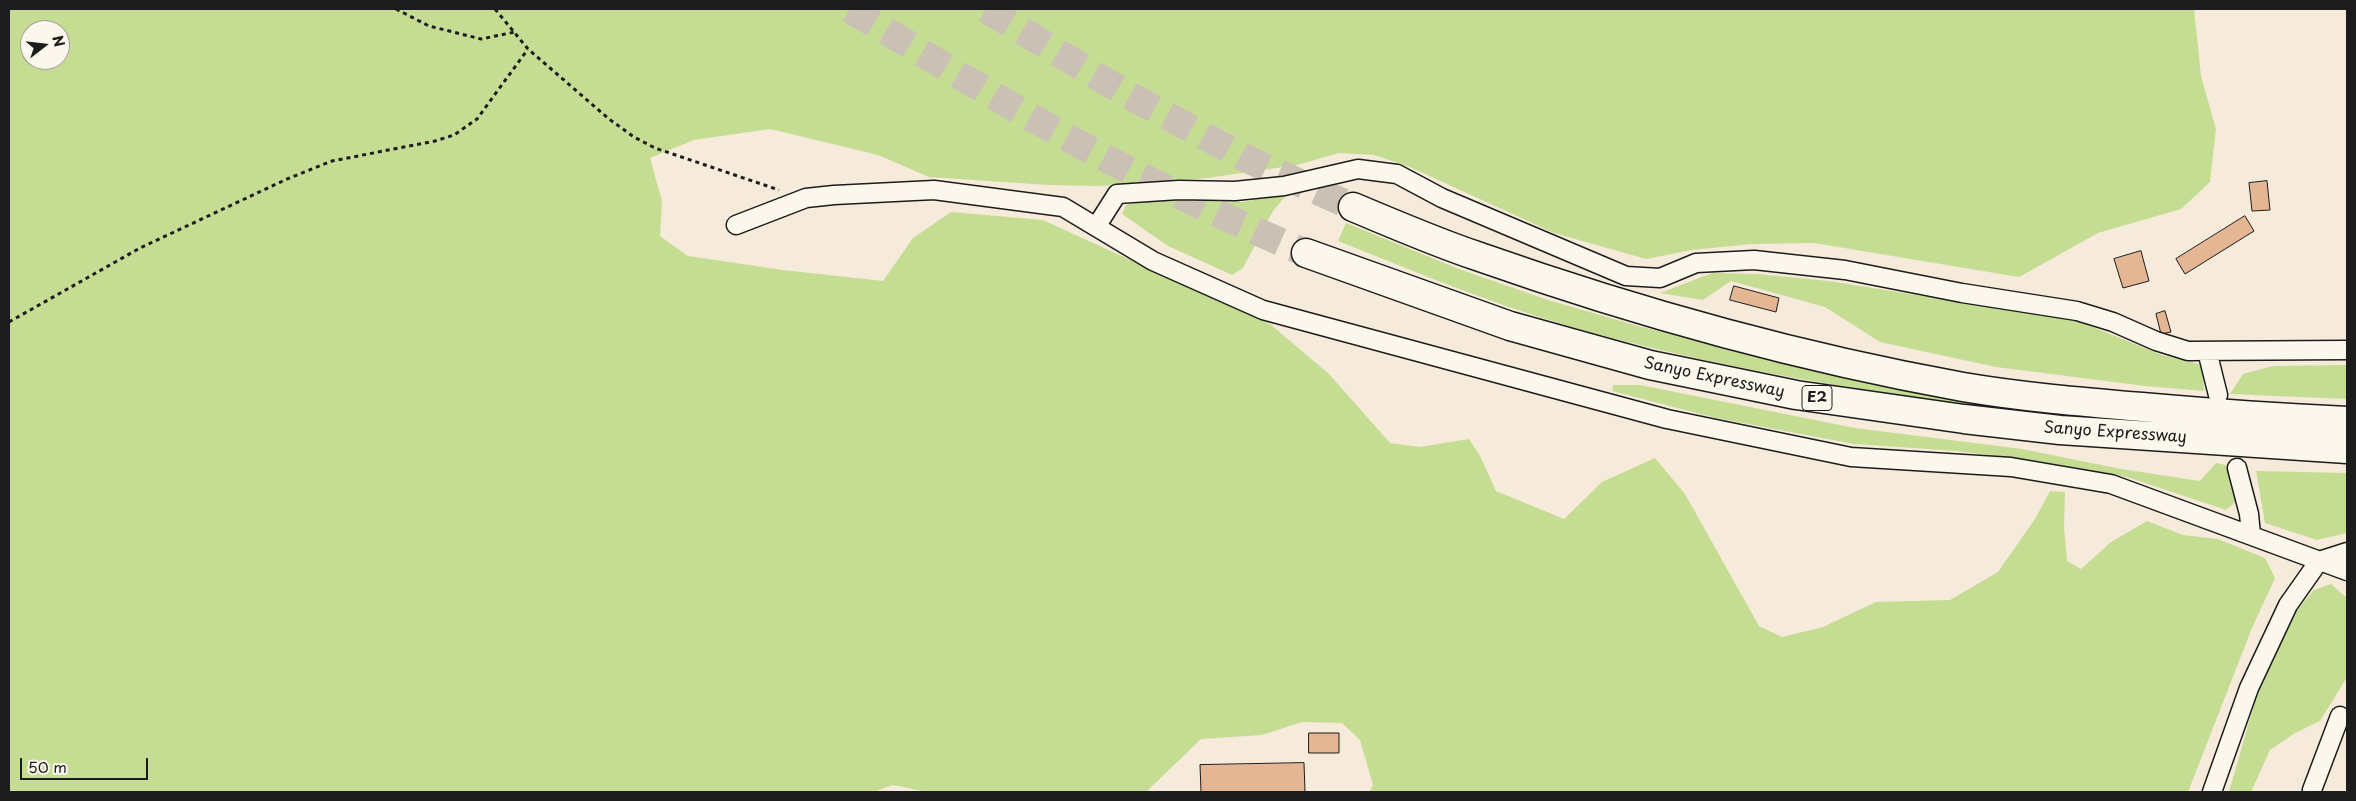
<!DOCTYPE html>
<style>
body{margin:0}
#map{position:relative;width:2356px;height:801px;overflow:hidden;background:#f6eada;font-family:"Playpen Sans",sans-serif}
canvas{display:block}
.frame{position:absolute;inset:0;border:10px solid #1c1c1c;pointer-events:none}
.north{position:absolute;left:20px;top:20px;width:50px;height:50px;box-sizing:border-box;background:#fbf7ec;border:1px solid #a29f99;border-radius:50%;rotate:74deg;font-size:14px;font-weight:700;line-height:20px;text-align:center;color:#1c1c1c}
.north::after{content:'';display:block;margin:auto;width:18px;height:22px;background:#1c1c1c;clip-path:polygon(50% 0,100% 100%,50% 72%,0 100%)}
.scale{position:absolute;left:20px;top:758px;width:128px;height:22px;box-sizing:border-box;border:2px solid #1c1c1c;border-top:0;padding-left:6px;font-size:15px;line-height:18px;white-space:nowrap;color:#1c1c1c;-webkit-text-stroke:4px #fbf7ec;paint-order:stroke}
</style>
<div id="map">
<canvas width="2356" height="801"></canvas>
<div class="frame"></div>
<div class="north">N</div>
<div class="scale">50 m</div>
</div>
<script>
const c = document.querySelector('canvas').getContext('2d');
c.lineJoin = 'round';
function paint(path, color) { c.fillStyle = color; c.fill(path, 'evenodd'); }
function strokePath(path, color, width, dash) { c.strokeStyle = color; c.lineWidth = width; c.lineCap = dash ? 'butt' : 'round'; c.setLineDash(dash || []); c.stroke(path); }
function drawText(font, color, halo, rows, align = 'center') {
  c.font = font + ' "Playpen Sans",sans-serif'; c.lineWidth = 4; c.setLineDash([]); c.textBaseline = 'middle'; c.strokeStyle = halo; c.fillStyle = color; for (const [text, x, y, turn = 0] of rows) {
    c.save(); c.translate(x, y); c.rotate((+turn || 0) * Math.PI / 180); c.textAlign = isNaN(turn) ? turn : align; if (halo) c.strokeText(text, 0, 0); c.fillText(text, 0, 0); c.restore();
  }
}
paint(new Path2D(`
 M9,9H2194L2201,76L2216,129L2210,182L2181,209L2098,233L2019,277L1814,243L1752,244L1692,250L1646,259L1554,233L1410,167L1374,155L1339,153L1297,165L1208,178L1098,186L1048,185L929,177L878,155L770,129L694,140L650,158L662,201L660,236L688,256L783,270L883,281L913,238L951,212L1043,220L1270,324L1329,374L1390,443L1420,447L1469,439L1480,456L1496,491L1564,519L1602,482L1655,458L1685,494L1759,626L1782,637L1823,627L1876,602L1950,600L1998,572L2035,519L2050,491L2065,492L2064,528L2067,561L2081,569L2111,542L2147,521L2183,535L2218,539L2265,558L2275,578L2252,628L2188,792H1369L1373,785L1360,740L1342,723L1302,722L1262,735L1201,739L1146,792H927L893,785L873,792H9ZM30,30H60V60H30Z
 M1288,193L1273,211L1243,268L1232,275L1168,246L1122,214L1126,205L1160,199L1243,202Z
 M1346,223L1459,269L1548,300L1638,326L1817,371L2012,406V410C1861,392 1712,367 1565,325C1488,302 1413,271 1338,241Z
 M1712,273L1757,274L1829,281L2078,321L2162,355L2199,364L2203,371L2204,391L2145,386L1996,367L1880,342L1825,307L1731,281L1703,300L1660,293Z
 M2347,365V399L2230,394L2243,374L2273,366Z
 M1613,385H1640L1855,428L2022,449L2121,469L2200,481L2216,463L2230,466L2237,501L2226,510L2127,477L2043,462L1957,451L1854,444L1716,418L1612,391Z
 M2256,471L2347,473V533L2317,540L2265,523Z
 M2331,584L2347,598V677L2320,721L2295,733L2270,750L2251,792H2229L2259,687L2292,616L2314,590Z`), '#c5dd93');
const building = new Path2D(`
 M2267,181L2270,210L2252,211L2249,183Z
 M2245,216L2254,231L2185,274L2176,259Z
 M2141,251L2149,281L2123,288L2114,259Z
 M1734,286L1779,298L1776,312L1730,300Z
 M2165,311L2171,332L2161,334L2156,314Z
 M1309,733H1339V753H1309Z
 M1304,763L1305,792H1201L1200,765Z`);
paint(building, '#e4b694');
strokePath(building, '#1c1c1c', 1);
strokePath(new Path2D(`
 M850,9C931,58 1011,108 1094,152C1164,189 1234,222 1306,253
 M986,9L1125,93L1245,158L1353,207`), '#cac1b4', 28, [28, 14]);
const street = new Path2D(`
 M736,225L806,198L834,195L934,190L1063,207L1153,261L1263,310L1667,419L1851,457L2011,467L2111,484L2347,571
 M1096,227L1117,194L1179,190L1235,191L1284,186L1358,169L1397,174L1442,198L1626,276L1660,278L1696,263L1754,260L1845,270L1962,293L2077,311L2113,322L2156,341L2188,351L2347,350
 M2207,351L2218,395
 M2237,468L2249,514L2251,535
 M2312,790L2340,716
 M2212,792L2249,688L2288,605L2319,561L2347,552`);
const highway = new Path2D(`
 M1353,207C1394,224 1435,242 1477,256C1636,312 1797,357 1963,387C2022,397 2082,402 2142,407C2210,413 2279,418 2347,421
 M1306,253L1510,326L1650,365L1796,395L1964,419L2060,430L2347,449`);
strokePath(street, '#1c1c1c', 21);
strokePath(highway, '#1c1c1c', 31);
strokePath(new Path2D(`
 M396,9L429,26L481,39L515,32
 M495,9L528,49L609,119L634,137L655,148L779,190
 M9,322L140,248L287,179L332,161L435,141L454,135L477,119L528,49`), '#1c1c1c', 3, [4, 4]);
strokePath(street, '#fbf7ec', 18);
strokePath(highway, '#fbf7ec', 28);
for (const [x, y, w] of [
 [1817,398,30]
]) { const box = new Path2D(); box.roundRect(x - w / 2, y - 12.5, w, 25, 4); c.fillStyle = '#fbf7ec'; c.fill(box); strokePath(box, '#1c1c1c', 1); }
drawText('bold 15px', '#1c1c1c', null, [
 ["E2",1817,398]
]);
drawText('16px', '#1c1c1c', '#fbf7ec', [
 ["Sanyo Expressway",1714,378,12],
 ["Sanyo Expressway",2115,433,4]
]);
</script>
